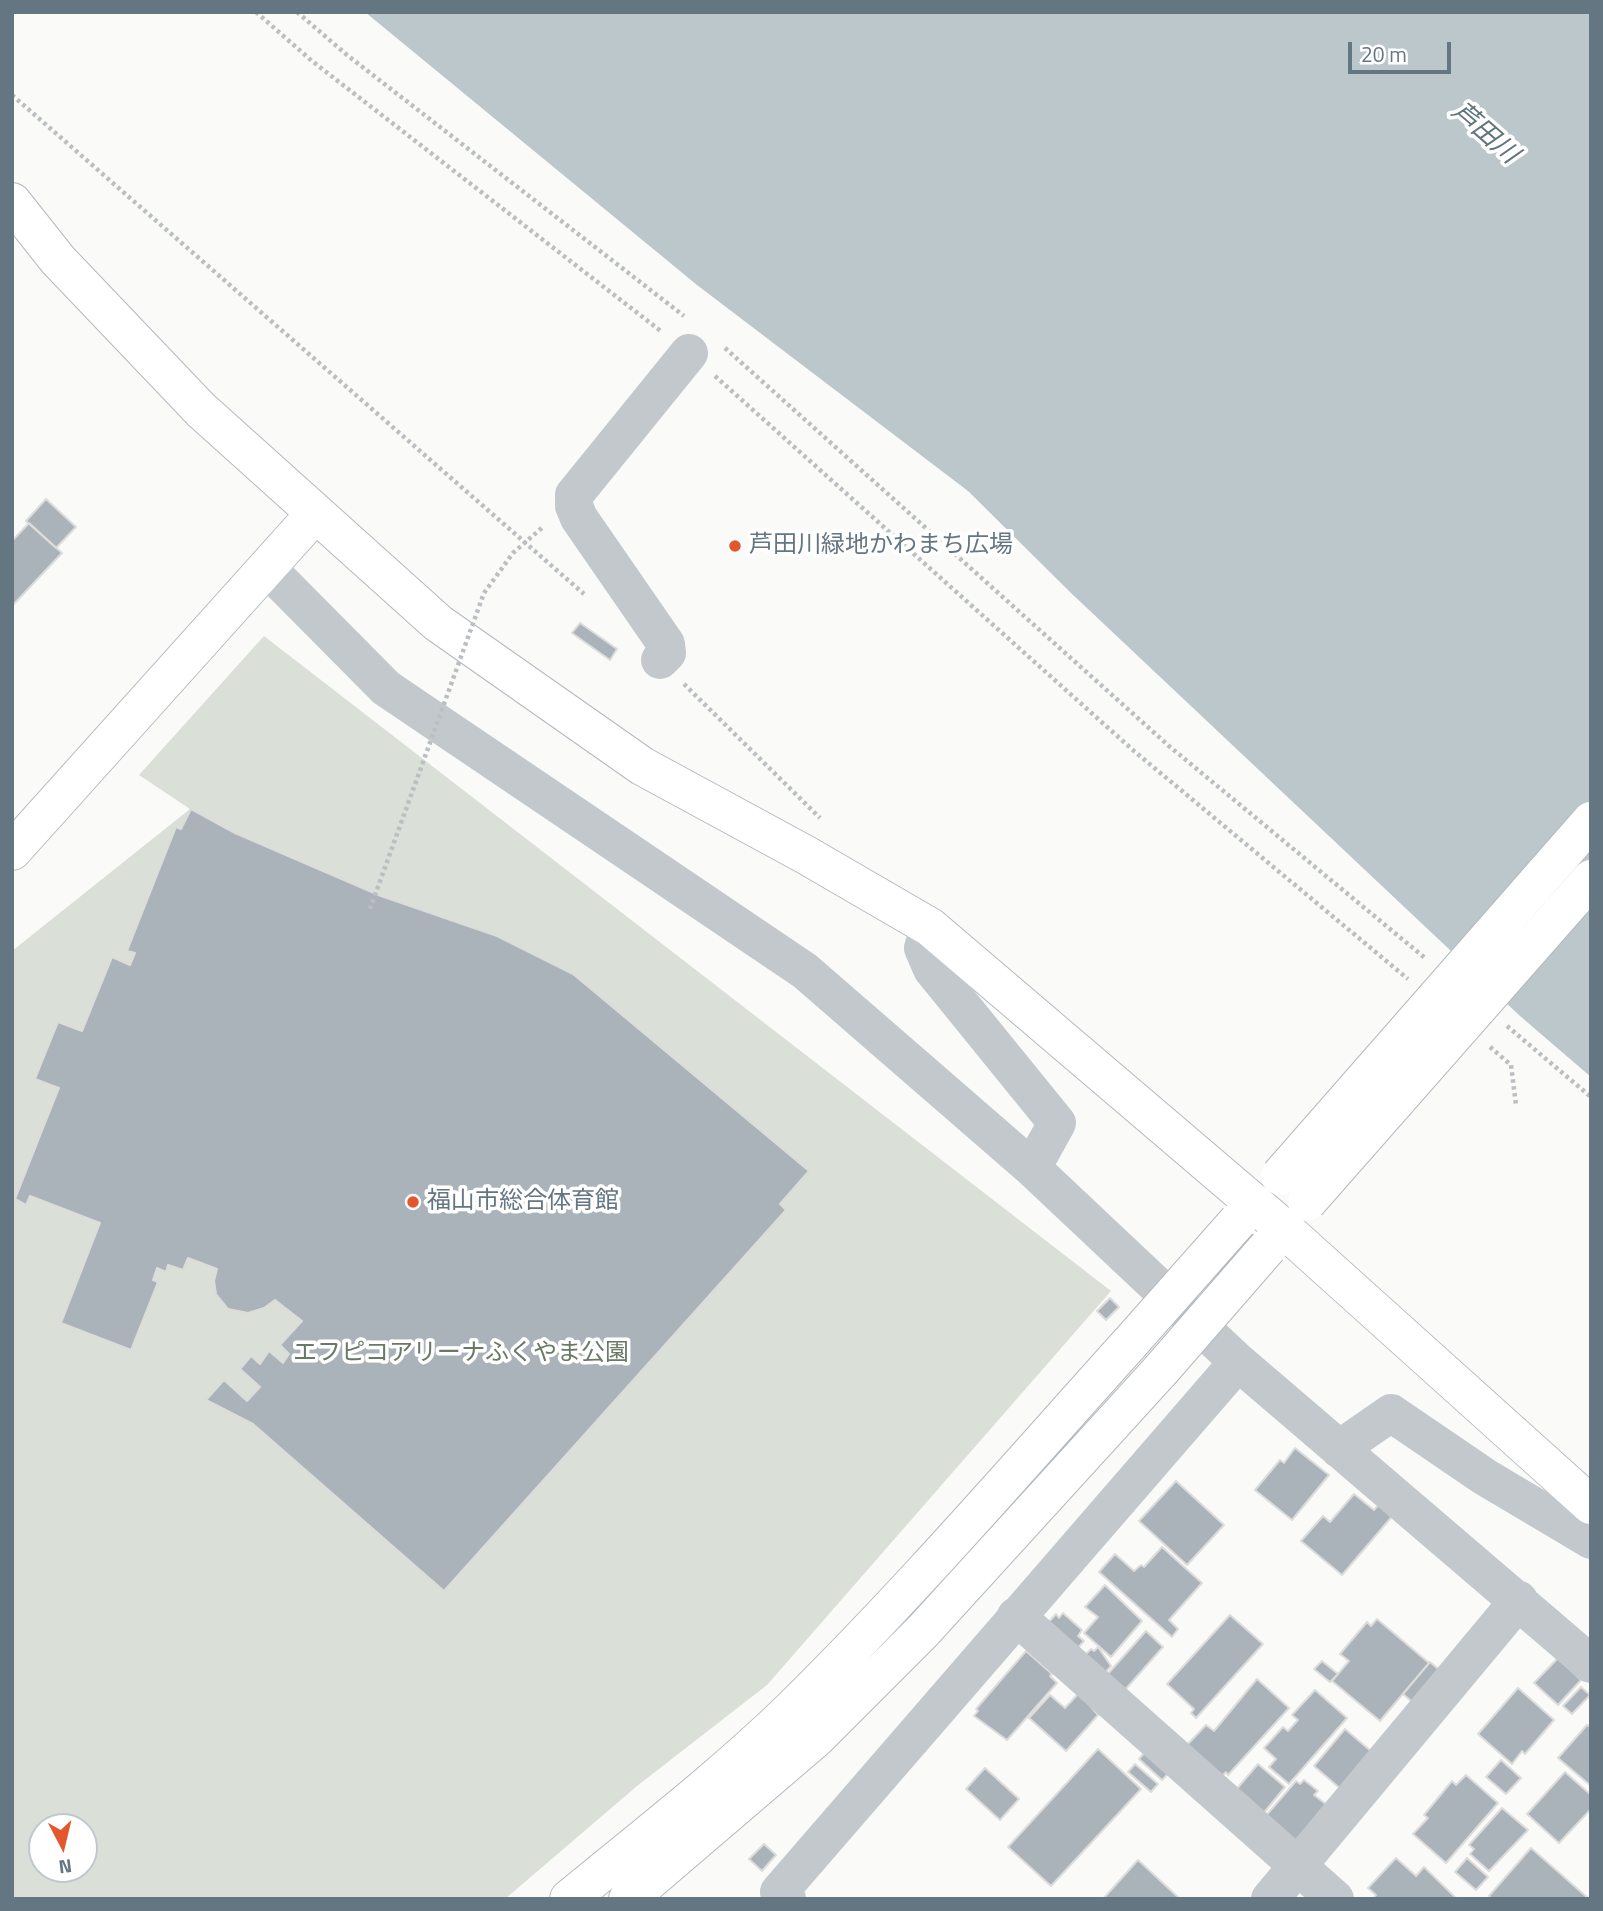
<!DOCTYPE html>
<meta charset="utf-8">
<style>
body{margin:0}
#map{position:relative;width:1603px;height:1911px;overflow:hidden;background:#fafaf8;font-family:"Titillium Web",sans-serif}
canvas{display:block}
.frame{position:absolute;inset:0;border:14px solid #657683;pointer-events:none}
.north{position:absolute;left:28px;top:1813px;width:70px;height:70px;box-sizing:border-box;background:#fff;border:2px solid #c1c8cd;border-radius:50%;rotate:173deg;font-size:19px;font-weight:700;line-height:28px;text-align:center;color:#657683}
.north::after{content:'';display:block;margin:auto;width:24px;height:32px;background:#e4572e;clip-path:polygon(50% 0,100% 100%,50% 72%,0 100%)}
.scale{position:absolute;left:1348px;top:42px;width:103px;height:32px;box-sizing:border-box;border:4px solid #657683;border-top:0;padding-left:9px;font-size:21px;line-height:24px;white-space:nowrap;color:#657683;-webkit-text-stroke:5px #fff;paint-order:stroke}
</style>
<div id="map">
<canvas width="1603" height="1911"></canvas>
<div class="frame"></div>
<div class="north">N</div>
<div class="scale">20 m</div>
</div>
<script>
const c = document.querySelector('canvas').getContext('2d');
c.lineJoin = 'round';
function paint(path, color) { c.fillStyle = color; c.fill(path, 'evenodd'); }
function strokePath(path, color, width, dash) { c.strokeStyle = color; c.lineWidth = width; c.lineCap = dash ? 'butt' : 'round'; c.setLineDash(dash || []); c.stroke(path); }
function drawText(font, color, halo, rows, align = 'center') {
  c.font = font + ' "Titillium Web","Noto Sans JP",sans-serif'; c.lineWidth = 7; c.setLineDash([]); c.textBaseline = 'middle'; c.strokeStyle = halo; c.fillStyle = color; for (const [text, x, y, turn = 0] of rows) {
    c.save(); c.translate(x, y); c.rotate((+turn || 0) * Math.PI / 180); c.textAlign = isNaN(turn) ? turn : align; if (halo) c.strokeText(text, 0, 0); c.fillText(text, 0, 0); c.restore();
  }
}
paint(new Path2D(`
 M264,636L1111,1291L767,1685L637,1786L505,1899H12V951L190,809L139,775ZM42,1827H84V1869H42Z`), '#dadfd7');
paint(new Path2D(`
 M365,12H1591V1077L1520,1016L1071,593L968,491L697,285Z`), '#bbc7cb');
const building = new Path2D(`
 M46,499L76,527L56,548L26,521Z
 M29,523L62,553L12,606V541Z
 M580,623L617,649L610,660L572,633Z
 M191,809L235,833L309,865L381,896L497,936L573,974L809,1171L780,1204L786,1210L444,1591L253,1424L206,1400L224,1380L247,1401L260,1387L240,1369L251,1356L260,1364L269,1351L283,1363L289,1354L280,1345L302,1321L275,1300L264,1308L248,1313L228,1309L216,1294L214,1281L217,1269L188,1258L183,1270L168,1265L166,1272L157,1268L153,1280L158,1282L131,1350L61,1323L100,1223L30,1196L26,1205L15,1199L59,1088L35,1079L58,1022L82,1031L112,957L130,965L135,953L127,951L176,827L181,829Z
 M1110,1298L1119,1307L1106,1320L1097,1311Z
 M1295,1448L1329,1475L1292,1520L1255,1490L1280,1460L1284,1463Z
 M1176,1481L1224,1525L1187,1565L1139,1521Z
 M1354,1494L1374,1510L1381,1502L1395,1513L1342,1575L1301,1541L1323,1516L1330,1522Z
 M1162,1547L1202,1583L1169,1620L1178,1629L1172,1637L1099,1572L1115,1554L1134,1571L1141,1565L1144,1567Z
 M1105,1585L1142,1621L1111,1657L1084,1633L1098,1617L1085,1607Z
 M1063,1613L1082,1630L1078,1636L1084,1641L1075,1651L1046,1625L1056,1614L1059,1618Z
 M1230,1615L1263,1644L1196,1718L1191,1713L1194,1709L1167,1684Z
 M1377,1619L1429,1663L1380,1721L1332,1681L1349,1661L1340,1654L1367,1622L1371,1626Z
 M1146,1631L1163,1647L1123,1692L1106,1676Z
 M1098,1647L1111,1666L1103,1675L1083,1657L1091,1649L1094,1651Z
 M1026,1651L1052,1674L1050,1676L1057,1683L1007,1740L974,1716L978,1711L976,1709Z
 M1558,1658L1581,1680L1558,1705L1534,1683Z
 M1322,1661L1338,1674L1330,1682L1314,1669Z
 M1430,1662L1444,1674L1417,1706L1403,1694Z
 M1257,1679L1289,1708L1228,1775L1226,1772L1222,1776L1187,1745L1206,1725L1214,1731Z
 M1581,1687L1590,1695L1572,1714L1563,1706Z
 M1518,1688L1554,1720L1525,1754L1522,1751L1512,1764L1478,1734Z
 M1315,1690L1347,1718L1289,1784L1269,1767L1276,1759L1264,1748L1283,1727L1288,1731L1298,1720L1292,1715Z
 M1079,1693L1098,1715L1066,1751L1029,1718L1050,1695L1065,1708Z
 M1587,1725L1591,1727V1786L1558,1758Z
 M1345,1729L1372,1752L1343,1791L1314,1766Z
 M1098,1749L1141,1789L1051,1886L1008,1847Z
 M1146,1751L1169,1773L1162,1780L1139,1759Z
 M1501,1760L1521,1778L1506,1794L1486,1777Z
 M1135,1764L1158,1784L1151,1792L1128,1772Z
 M1258,1764L1285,1787L1262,1815L1235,1791Z
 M985,1768L1019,1799L1000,1820L966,1789Z
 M1565,1772L1591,1795V1809L1559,1843L1527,1814Z
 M1466,1775L1498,1803L1446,1863L1413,1834L1428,1818L1424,1815L1452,1781L1456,1785Z
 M1304,1780L1318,1791L1314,1795L1327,1805L1297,1846L1264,1818L1296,1781L1300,1784Z
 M1502,1808L1528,1830L1489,1871L1470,1854L1474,1849L1469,1845Z
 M764,1844L776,1855L762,1871L749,1859Z
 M1531,1848L1589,1899H1492L1489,1896Z
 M1396,1858L1416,1876L1424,1867L1457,1899H1373L1376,1895L1368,1888Z
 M1467,1858L1488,1877L1476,1890L1455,1872Z
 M1138,1860L1180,1899H1103Z`);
paint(building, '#aab3b9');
strokePath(building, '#dcdcda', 2);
const secondary = new Path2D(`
 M12,202L58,260L201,410L438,623L642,766L806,855L930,927L1283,1228L1591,1505
 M12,851L314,515
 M569,1899C644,1837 722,1777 791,1710C910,1593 1019,1466 1130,1343
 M628,1899L816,1738L923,1631L1160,1371`);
strokePath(secondary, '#b3babf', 40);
strokePath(new Path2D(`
 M256,12L312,61L662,332
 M297,12L347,55L684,316
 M12,95L584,594
 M725,348L1169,746L1425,958
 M715,376L1134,751L1408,979
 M484,593L513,553L544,526
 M684,684L820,818
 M1507,1026L1591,1097
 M1490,1047L1511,1065L1516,1105`), '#bbbfc2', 4.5, [3.5, 3.5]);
strokePath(new Path2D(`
 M267,568L386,688L805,971L1032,1168L1238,1362
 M660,660L667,653L666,644L579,518L574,506V495L689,353
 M930,927L923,948L932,969L1057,1123L1032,1168
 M1339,1449L1391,1413L1485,1477L1591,1540
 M1016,1616L1335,1899
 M787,1899L779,1892L1238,1362L1591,1664
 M1270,1899L1519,1600`), '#c3c8cc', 38);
strokePath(secondary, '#fff', 38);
const secondaryBridge = new Path2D(`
 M1280,1176L1591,821
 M1307,1202L1591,879
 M1130,1343L1238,1221
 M1160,1371L1268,1247`);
strokePath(secondaryBridge, '#b3babf', 40, []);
strokePath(new Path2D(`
 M370,909L484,593`), '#bbbfc2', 4.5, [3.5, 3.5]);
strokePath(secondaryBridge, '#fff', 38);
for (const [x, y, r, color] of [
 [735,546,7,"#e4572e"],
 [413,1202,7,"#e4572e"]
]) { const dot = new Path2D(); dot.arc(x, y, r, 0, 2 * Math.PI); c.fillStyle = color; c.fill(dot); strokePath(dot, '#fff', 2.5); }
drawText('24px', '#657683', '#fff', [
 ["芦田川緑地かわまち広場",749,546],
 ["福山市総合体育館",427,1202]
], 'left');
drawText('24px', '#687a64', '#fff', [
 ["エフピコアリーナふくやま公園",461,1354]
]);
drawText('italic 26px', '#60757c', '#fff', [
 ["芦田川",1484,134,41]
]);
</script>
